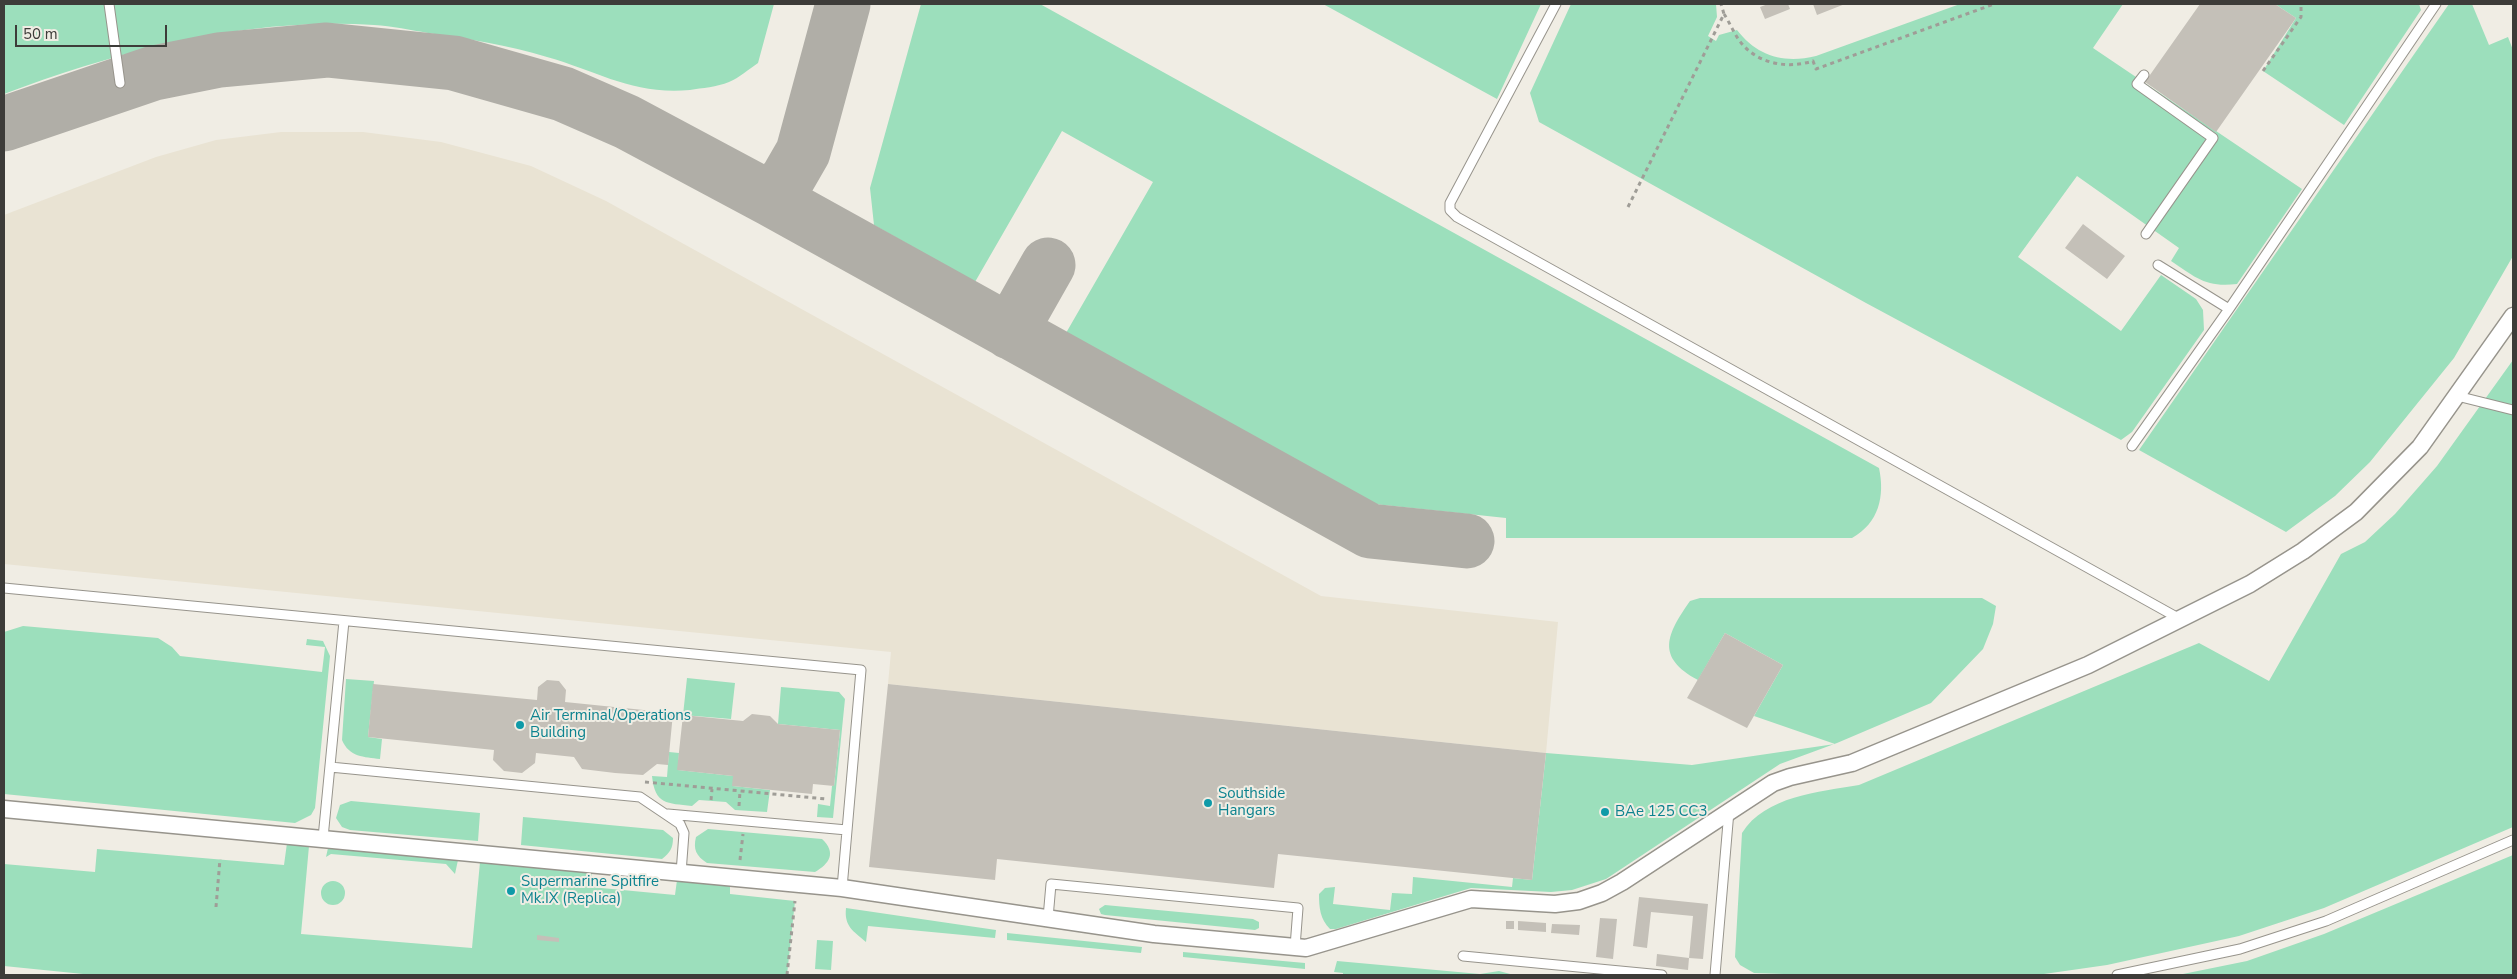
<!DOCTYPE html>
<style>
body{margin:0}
#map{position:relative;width:2517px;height:979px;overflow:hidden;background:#f0ede4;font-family:"Nunito Sans",sans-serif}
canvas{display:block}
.frame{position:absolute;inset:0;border:5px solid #3d3c39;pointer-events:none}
.scale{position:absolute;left:15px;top:25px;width:152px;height:22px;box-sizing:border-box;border:2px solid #3d3c39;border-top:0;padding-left:6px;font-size:15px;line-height:18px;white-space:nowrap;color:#3d3c39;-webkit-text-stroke:4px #f0ede4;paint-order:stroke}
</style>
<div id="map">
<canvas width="2517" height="979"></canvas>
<div class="frame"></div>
<div class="scale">50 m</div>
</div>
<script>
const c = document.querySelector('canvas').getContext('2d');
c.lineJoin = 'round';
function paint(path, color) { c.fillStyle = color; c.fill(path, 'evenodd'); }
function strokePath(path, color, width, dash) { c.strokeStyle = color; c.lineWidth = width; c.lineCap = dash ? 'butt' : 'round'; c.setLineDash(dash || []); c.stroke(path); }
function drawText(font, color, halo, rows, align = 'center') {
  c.font = font + ' "Nunito Sans",sans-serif'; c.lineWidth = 4; c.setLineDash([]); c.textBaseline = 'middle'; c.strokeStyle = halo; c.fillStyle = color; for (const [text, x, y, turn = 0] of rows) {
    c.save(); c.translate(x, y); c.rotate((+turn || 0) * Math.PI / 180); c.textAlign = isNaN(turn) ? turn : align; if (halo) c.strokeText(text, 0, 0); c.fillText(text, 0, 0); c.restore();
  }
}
paint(new Path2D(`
 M281,132H363L441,142L531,166L606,201L1321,596L1558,622L1546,753L888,684L891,652L4,564V215L156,157L216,140Z`), '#e9e3d3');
paint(new Path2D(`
 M4,4H774L758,63C749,69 739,78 729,82C717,87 702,88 690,90C632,95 600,72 547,57C508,45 468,39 428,33C411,30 392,26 374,25C248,17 121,50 4,94Z
 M921,4H1040L1879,468C1885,496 1879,523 1852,538H1506V518L1374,504L1066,333L1153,182L1062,131L975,282L874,225L870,188Z
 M1323,4H1541L1497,99Z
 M1571,4H1716L1717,17L1708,36L1716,41L1719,35L1737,30C1757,56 1784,64 1816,56L1960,4H2123L2093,48L2302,189L2237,284C2206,288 2195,277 2171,261L2179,248L2077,176L2018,257L2121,331L2161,275L2196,299L2203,310L2204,330L2132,432L2121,440L1866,303L1539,122L1530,93Z
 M2275,4H2419L2421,10L2344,125L2263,71L2296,18Z
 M2449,4H2472L2489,45L2508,37L2513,50V256L2454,358L2370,462L2335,496L2286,532L2139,450Z
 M2513,360V827L2324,908L2239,936L2107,965L2037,975H1813L1754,973L1740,965L1735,957L1742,833C1765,796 1819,792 1859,785L2199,643L2269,681L2341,554L2365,542L2395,514L2437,466Z
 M1700,598H1982L1996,606L1993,624L1983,649L1931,703L1837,743L1780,764L1606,879L1572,890L1551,892L1471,888L1336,929H1330C1320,919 1319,908 1319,894L1325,888L1335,887L1333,904L1390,910L1392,893L1412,894L1413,877L1512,887L1513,878L1532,880L1546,753L1692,765L1835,744L1754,716L1783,665L1725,633L1698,680C1655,657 1667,634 1690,601Z
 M23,626L158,638L172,647L180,656L322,672L325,647L306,645L307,639L323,641L330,656L315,808L311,815L295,823L4,794V632Z
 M687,678L735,683L731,719L683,715Z
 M346,679L374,681L368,737L382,739L380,759C364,757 349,757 342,740Z
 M781,687L839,692L845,699L833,818L817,817L818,804L830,806L832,786H834L840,730L778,724Z
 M669,752L679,753L678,770L733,776V786L770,790L767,812L735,810L726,802L699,800L692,806C667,803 655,805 652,776L667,777Z
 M351,801L480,813L478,841L350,830L342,827L336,818L340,805Z
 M523,817L663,830L673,838C673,848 670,853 662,859L521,845Z
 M708,829L822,839C837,853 829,864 815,872L707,863C696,856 693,849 696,837Z
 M287,843L309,846L301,934L472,948L480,862L592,872L591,887L675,895L677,880L730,885V894L795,901L787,975H93L4,966V864L95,872L97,849L284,865Z
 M328,848L458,860L455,874L446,864L331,854L326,857Z
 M2513,855V975H2178L2247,961L2324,934Z
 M321 893a12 12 0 1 1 24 0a12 12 0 1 1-24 0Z
 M1105,905L1253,919L1259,922V928L1255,930L1105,915L1101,914L1099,909Z
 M846,908L996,930L995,938L868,926L866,942C853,931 844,926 846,908Z
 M1007,933L1142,947L1141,953L1007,940Z
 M817,940L833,941L831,970L815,969Z
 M1183,952L1305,963V969L1183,957Z
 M1337,961L1480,974L1499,971L1514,975H1343V973L1334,972Z`), '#9cdfbc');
strokePath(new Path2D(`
 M4,124L154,73L219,60L327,50L454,63L563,94L627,122L771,199L1370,531L1467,541
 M771,199L788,178L803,152L843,4
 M1010,332L1048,265`), '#b0aea7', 55);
paint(new Path2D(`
 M1768,4H1788L1790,9L1765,19L1760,7Z
 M1813,4H1845L1817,15Z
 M2200,4H2275L2296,18L2216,132L2145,82Z
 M2083,224L2125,256L2107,279L2065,248Z
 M1725,633L1783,665L1747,728L1687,698Z
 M547,680L559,681L566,690L565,702L673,713L668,765L657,764L643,775L615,773L582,769L574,757L536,753L535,763L522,773L504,771L493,760L494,750L368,737L373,684L537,700L538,687Z
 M888,684L1546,753L1532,880L1278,854L1274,888L997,859L995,880L869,867Z
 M752,714L770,716L778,724L840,730L834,786L813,784L812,794L732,786L733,776L677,770L683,715L743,721Z
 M1639,897L1708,904L1703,959L1689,958L1693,916L1651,912L1647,948L1633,946Z
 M1600,918L1617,919L1613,959L1596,957Z
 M1506,921H1514V929H1506Z
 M1518,921L1546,923V932L1518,930Z
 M1552,924L1580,925L1579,935L1551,933Z
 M537,935L559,938V942L537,940Z
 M1657,954L1689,958L1688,970L1656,966Z`), '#c4c0b8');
const service = new Path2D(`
 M109,4L120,83
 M1556,4L1450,203V210L1457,217L2180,619
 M2144,75L2137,84L2213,138L2146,234
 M2158,265L2229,309
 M2457,396L2513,410
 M2132,446L2229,309L2436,4
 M4,588L861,670L842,888
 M330,767L640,797L680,824L684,833L681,873
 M668,814L847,830
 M323,838L344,621
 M1048,918L1051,884L1298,908L1295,947
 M1463,956L1662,975
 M1715,975L1729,811
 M2117,975L2240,949L2326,921L2513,840`);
const minor = new Path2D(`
 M4,809L842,888L1154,934L1306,948L1471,899L1555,904L1579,901L1602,893L1622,882L1773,783L1790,777L1852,763L2088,665L2250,584L2303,551L2356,512L2420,447L2513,316`);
strokePath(service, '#97948c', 11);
strokePath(minor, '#97948c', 19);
strokePath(new Path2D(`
 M1724,14C1730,23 1735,36 1742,44C1759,64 1788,69 1813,61L1816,69L1994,4
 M2263,71L2301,17V4
 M1628,207L1724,14L1721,4
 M645,782L826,799
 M711,800L712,789
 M739,806L740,791
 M740,860L743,834
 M216,907L220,859
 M787,975L795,901`), '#9f9d97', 3, [4, 4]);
strokePath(service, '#fff', 9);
strokePath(minor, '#fff', 16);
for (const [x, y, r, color] of [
 [520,725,5,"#0f9aa8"],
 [1208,803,5,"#0f9aa8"],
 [1605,812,5,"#0f9aa8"],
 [511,891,5,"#0f9aa8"]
]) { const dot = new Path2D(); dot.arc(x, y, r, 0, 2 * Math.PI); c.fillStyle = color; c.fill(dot); strokePath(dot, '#f0ede4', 2); }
drawText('15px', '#0d838f', '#f0ede4', [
 ["Air Terminal/Operations",530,716],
 ["Building",530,733],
 ["Southside",1218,794],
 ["Hangars",1218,811],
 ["BAe 125 CC3",1615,812],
 ["Supermarine Spitfire",521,882],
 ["Mk.IX (Replica)",521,899]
], 'left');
</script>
